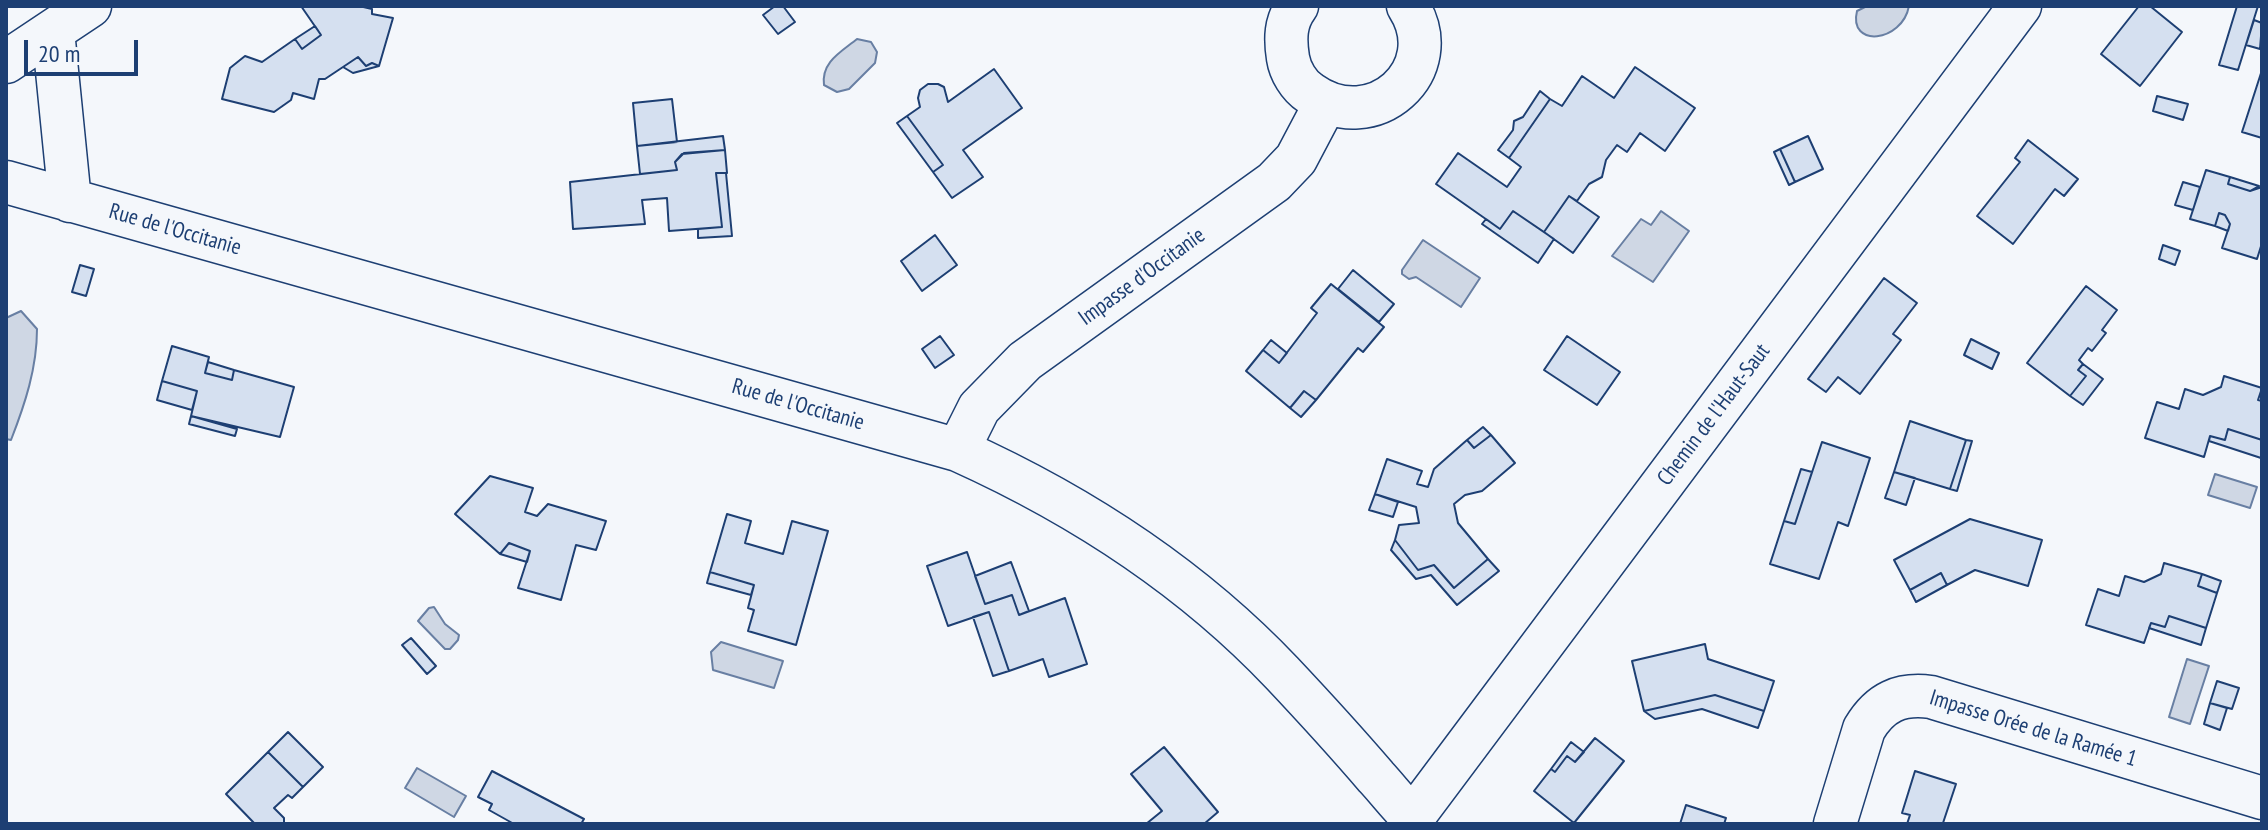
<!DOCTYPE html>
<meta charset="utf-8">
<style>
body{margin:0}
#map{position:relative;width:2268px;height:830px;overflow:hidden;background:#f4f7fb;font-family:"PT Sans Narrow",sans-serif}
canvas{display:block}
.frame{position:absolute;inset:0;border:8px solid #1d3f73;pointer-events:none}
.scale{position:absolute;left:24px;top:40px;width:114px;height:36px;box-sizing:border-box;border:4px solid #1d3f73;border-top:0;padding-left:10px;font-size:24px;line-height:28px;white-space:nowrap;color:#1d3f73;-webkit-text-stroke:6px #f4f7fb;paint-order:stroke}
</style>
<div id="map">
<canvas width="2268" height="830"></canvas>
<div class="frame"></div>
<div class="scale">20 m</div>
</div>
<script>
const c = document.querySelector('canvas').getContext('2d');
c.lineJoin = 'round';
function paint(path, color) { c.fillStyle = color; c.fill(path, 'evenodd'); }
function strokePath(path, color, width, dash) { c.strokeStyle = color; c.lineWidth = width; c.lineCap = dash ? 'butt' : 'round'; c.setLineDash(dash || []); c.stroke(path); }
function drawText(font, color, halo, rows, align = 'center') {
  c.font = font + ' "PT Sans Narrow",sans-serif'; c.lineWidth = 6; c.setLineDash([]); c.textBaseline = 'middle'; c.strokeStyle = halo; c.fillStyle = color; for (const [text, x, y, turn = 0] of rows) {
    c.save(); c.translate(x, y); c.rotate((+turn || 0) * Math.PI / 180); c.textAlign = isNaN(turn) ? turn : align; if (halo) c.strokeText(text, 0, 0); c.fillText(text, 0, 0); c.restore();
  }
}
const water = new Path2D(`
 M1867,6H1909C1902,43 1848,48 1857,11Z
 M857,39L871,42L877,52L875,63L849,89L837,92L824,85C821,62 841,52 857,39Z
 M1661,211L1689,231L1653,282L1612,256L1641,219L1651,225Z
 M1423,240L1480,278L1461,307L1416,277L1409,279L1402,274V270Z
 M21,311L37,329C37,368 25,404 11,440L6,439V318Z
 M2215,474L2257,487L2250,508L2208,495Z
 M434,607L445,624L459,635L458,640L450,649H445L418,621L429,608Z
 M721,642L783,661L774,688L713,670L711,652Z
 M2187,659L2209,666L2190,724L2169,717Z
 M417,768L466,796L454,817L405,788Z`);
paint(water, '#cfd7e4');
strokePath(water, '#687fa3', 2);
const building = new Path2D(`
 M301,6H359L372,9V14L393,18L379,66L372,63L366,66L358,57L325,79H319L314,99L293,93L291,100L274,112L222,99L230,68L245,56L262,62L295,39L302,49L321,35Z
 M775,6H783L795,22L778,34L763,15Z
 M2139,6H2150L2182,32L2140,86L2101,54Z
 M2237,6H2258L2238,70L2219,65Z
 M2254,20L2262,23L2260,49L2246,45Z
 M315,26L321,35L302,49L295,39Z
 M358,57L366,66L372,63L379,66L353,73L343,67Z
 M1635,67L1695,108L1665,151L1640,133L1627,152L1617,145L1606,160L1602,177L1589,184L1577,201L1569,196L1544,232L1513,211L1500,229L1436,184L1458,153L1507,187L1521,167L1509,158L1550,99L1562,106L1582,76L1614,98Z
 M994,69L1022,108L963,150L983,177L952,198L933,172L943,165L907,116L920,107L918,98L920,90L928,84H938L944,87L948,102Z
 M2262,70V138L2242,132Z
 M1540,91L1550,99L1509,158L1498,150L1513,130L1514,121L1523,117Z
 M2157,96L2188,104L2183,120L2153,111Z
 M672,99L677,142L637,146L633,103Z
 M907,116L943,165L933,172L897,123Z
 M723,136L725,150L684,153L675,162L677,170L640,174L637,146Z
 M1808,136L1823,169L1795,182L1780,149Z
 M2028,140L2078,179L2064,196L2055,189L2013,244L1977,216L2020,162L2015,158Z
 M1780,149L1795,182L1789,185L1774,152Z
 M725,150L727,173H716L722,227L669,231L667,198L642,200L645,224L573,229L570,182L677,170L675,162L682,154Z
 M2206,170L2230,177L2228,184L2250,191L2262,187V243L2257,259L2222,248L2230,224L2225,215L2219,213L2215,226L2190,219Z
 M716,173H726L732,236L698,238V229L722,227Z
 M2230,177L2259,186L2250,191L2228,184Z
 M2183,182L2200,187L2193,210L2175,205Z
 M1569,196L1599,217L1573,253L1544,232Z
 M1513,211L1554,239L1538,263L1482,224L1486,219L1500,229Z
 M2219,213L2225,215L2230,224L2228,231L2215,226Z
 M935,235L957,265L922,291L901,261Z
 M2163,245L2180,251L2175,265L2159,259Z
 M80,265L94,269L86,296L72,292Z
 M1353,270L1394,304L1379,322L1338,289Z
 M1884,278L1917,303L1893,334L1901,340L1860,394L1838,377L1826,392L1808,379Z
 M1331,284L1384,327L1363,352L1358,348L1316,400L1304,391L1290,408L1246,371L1263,350L1279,363L1317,313L1311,308Z
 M2086,286L2117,310L2102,330L2106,333L2092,351L2088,348L2079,360L2083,364L2078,370L2086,376L2070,396L2027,363Z
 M940,336L954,355L935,368L922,349Z
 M1567,336L1620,372L1597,405L1544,370Z
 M1971,339L1999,353L1992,369L1964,355Z
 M1271,340L1287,353L1279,363L1263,350Z
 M172,346L209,357L205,373L232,380L234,370L294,387L280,437L191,416L197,391L162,381Z
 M208,362L234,370L232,380L205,373Z
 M2083,364L2103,379L2083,405L2070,396L2086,376L2078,370Z
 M2224,376L2262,388L2258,400L2262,401V440L2228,429L2225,440L2210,436L2204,457L2145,438L2157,402L2179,409L2185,389L2203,395L2221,387Z
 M162,381L197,391L192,410L157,400Z
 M1304,391L1316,400L1301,417L1290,408Z
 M191,416L237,429L235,436L189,424Z
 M1910,421L1966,440L1950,489L1894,472Z
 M1483,427L1491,435L1474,448L1467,440Z
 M2228,429L2262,440L2261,458L2209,441L2210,436L2225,440Z
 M1491,435L1515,463L1482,491L1465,495L1454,504L1458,523L1488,559L1454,588L1434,565L1418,570L1395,540L1399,525L1419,523L1416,507L1375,494L1387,459L1422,471L1417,484L1428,487L1434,469L1467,440L1474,448Z
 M1966,440L1972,441L1957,491L1950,489Z
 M1822,442L1870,458L1848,526L1838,522L1819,579L1770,564L1784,521L1795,524Z
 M1801,469L1812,472L1795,524L1784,521Z
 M1894,472L1915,478L1906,505L1885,498Z
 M490,476L533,488L525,512L537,516L548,504L606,521L596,550L576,545L561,600L518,588L530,551L509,543L500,554L455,514Z
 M1375,494L1398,502L1393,517L1369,510Z
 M727,514L751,521L745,543L783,554L792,521L828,531L796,645L748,631L754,610L748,608L754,585L710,572Z
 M1970,519L2042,540L2028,586L1975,570L1947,585L1941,573L1910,590L1894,560Z
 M1395,540L1418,570L1434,565L1454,588L1488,559L1499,571L1457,605L1431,575L1416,579L1391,550Z
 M509,543L530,551L527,562L500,554Z
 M967,552L985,604L1012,595L1019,615L1065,598L1087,664L1049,677L1043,659L1009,671L989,612L948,626L927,566Z
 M1011,562L1029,611L1019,615L1012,595L985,604L975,576Z
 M2164,563L2202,574L2198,586L2217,593L2206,628L2169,616L2165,627L2151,623L2144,643L2086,625L2098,589L2119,596L2125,576L2144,582L2161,574Z
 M710,572L754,585L751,595L707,583Z
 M1941,573L1947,585L1916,602L1910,590Z
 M2202,574L2221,581L2217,593L2198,586Z
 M989,612L1009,671L993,676L973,617Z
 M2169,616L2206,628L2201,645L2149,628L2151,623L2165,627Z
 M411,638L436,666L427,674L402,645Z
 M1705,644L1708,659L1774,681L1764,711L1715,695L1644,711L1632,661Z
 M2217,681L2239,688L2232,709L2210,703Z
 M1715,695L1764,711L1758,728L1702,709L1655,719L1644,711Z
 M2210,703L2227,708L2220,730L2204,724Z
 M288,732L323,767L303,787L268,752Z
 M1595,738L1624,761L1574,823L1534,791L1551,769L1555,772L1567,756L1575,762Z
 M1571,742L1584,752L1575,762L1567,756L1555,772L1551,769Z
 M1164,747L1218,812L1204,824H1146L1162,811L1131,774Z
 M268,752L303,787L292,798L288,795L274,808L284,818V824H255L226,794Z
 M492,771L584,819L581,824H514L489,810L492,804L478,797Z
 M1915,771L1956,784L1943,823L1946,824H1907L1910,815L1902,813Z
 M1686,805L1726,818L1724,824H1680Z`);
paint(building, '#d5e0f0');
strokePath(building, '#1d3f73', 2);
const minor = new Path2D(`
 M1297,6C1285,22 1285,39 1288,58C1290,71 1299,86 1310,93C1373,138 1449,70 1408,6
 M53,31L70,201
 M6,62L90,6
 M6,182L958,450C1080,505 1190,576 1282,673C1314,707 1346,742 1376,777C1389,791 1399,805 1413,818
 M958,450L979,408L1025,361L1274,182L1296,159L1325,104
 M1408,824L2020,6
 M1835,824L1864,729C1880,702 1900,693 1931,697L2262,798`);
strokePath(minor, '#1d3f73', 45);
strokePath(minor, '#f4f7fb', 42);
drawText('22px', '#1d3f73', '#f4f7fb', [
 ["Rue de l'Occitanie",175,230,16],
 ["Impasse d'Occitanie",1142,277,-36],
 ["Rue de l'Occitanie",798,405,16],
 ["Chemin de l'Haut-Saut",1714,415,-53],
 ["Impasse Orée de la Ramée 1",2033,729,17]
]);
</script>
